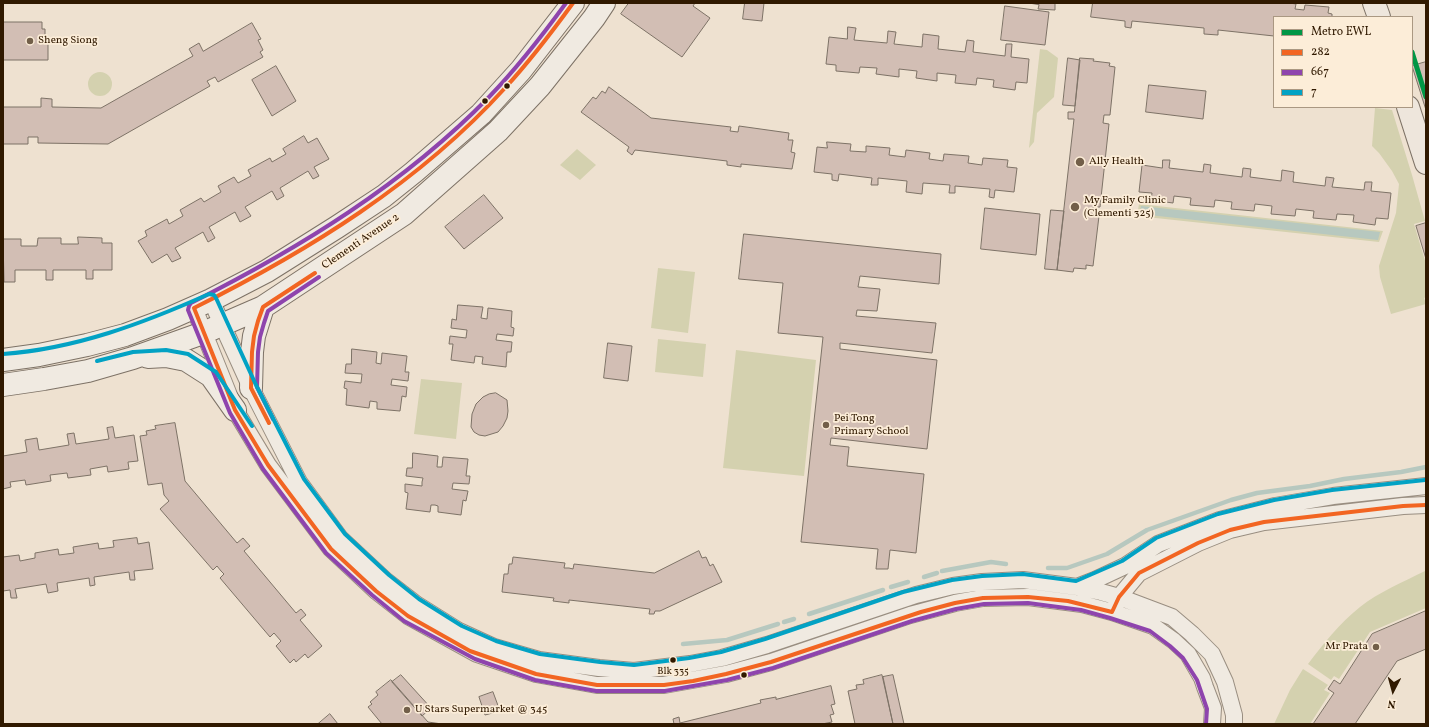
<!DOCTYPE html>
<style>
body{margin:0}
#map{position:relative;width:1429px;height:727px;overflow:hidden;background:#eee1d0;font-family:Vollkorn,serif}
canvas{display:block}
.frame{position:absolute;inset:0;border:4px solid #301900;pointer-events:none}
.legend{position:absolute;left:1273px;top:16px;width:140px;height:92px;box-sizing:border-box;background:#fcedd8;border:1px solid #aa9882;margin:0;padding:5px 7px;list-style:none;font-size:12px;color:#301900}
.legend li{display:flex;align-items:center;gap:8px;height:20px}
.legend b{width:20px;border:1px solid #aa9882}
.north{position:absolute;left:1373px;top:671px;width:40px;height:40px;-webkit-text-stroke:3px #fcedd8;paint-order:stroke;rotate:186deg;font-size:11px;font-weight:700;line-height:16px;text-align:center;color:#301900}
.north::after{content:'';display:block;margin:auto;width:14px;height:18px;background:#301900;clip-path:polygon(50% 0,100% 100%,50% 72%,0 100%)}
</style>
<div id="map">
<canvas width="1429" height="727"></canvas>
<div class="frame"></div>
<ul class="legend">
<li><b style="height:5px;background:#009645"></b>Metro EWL</li>
<li><b style="height:5px;background:#f26522"></b>282</li>
<li><b style="height:5px;background:#8e44ad"></b>667</li>
<li><b style="height:5px;background:#02a2c4"></b>7</li>
</ul>
<div class="north">N</div>
</div>
<script>
const c = document.querySelector('canvas').getContext('2d');
c.lineJoin = 'round';
function paint(path, color) { c.fillStyle = color; c.fill(path, 'evenodd'); }
function strokePath(path, color, width, dash) { c.strokeStyle = color; c.lineWidth = width; c.lineCap = dash ? 'butt' : 'round'; c.setLineDash(dash || []); c.stroke(path); }
function drawText(font, color, halo, rows, align = 'center') {
  c.font = font + ' Vollkorn,serif'; c.lineWidth = 3.5; c.setLineDash([]); c.textBaseline = 'middle'; c.strokeStyle = halo; c.fillStyle = color; for (const [text, x, y, turn = 0] of rows) {
    c.save(); c.translate(x, y); c.rotate((+turn || 0) * Math.PI / 180); c.textAlign = isNaN(turn) ? turn : align; if (halo) c.strokeText(text, 0, 0); c.fillText(text, 0, 0); c.restore();
  }
}
paint(new Path2D(`
 M1040,49L1047,50L1058,58L1054,97L1037,113L1034,142L1029,148Z
 M88 84a12 12 0 1 1 24 0a12 12 0 1 1-24 0Z
 M1375,108L1392,110L1412,175L1425,221L1414,224L1426,264V297L1424,298L1426,304L1391,314L1380,277L1379,266L1396,213L1399,184L1392,171L1379,153L1372,146Z
 M577,149L596,165L580,180L560,165Z
 M1139,204L1383,231L1379,242L1137,216Z
 M658,268L695,272L688,333L651,328Z
 M658,339L706,344L703,377L655,372Z
 M736,350L816,360L804,476L723,468Z
 M421,379L462,383L456,439L414,434Z
 M1425,571L1426,574V608L1370,632L1339,679L1334,676L1331,680L1308,664C1323,644 1340,623 1360,607C1379,592 1403,582 1425,571Z
 M1303,669L1328,685L1324,690L1330,693L1310,724H1274L1290,690Z`), '#d4d1af');
paint(new Path2D(`
 M1141,206L1380,232L1378,240L1140,214Z`), '#b7c8bf');
strokePath(new Path2D(`
 M1048,568H1067L1107,554L1147,530L1231,500L1257,493L1310,486L1344,479L1401,472L1426,467
 M942,571L991,562L1006,564
 M924,577L937,573
 M891,587L908,582
 M809,614L883,590
 M784,622L794,619
 M683,644L727,640L778,624`), '#b7c8bf', 4.5);
const building = new Path2D(`
 M629,3H695L693,6L710,18L682,57L621,14Z
 M745,3H764L762,21L743,19Z
 M1029,3H1055V10L1038,9L1039,5Z
 M1093,3H1290L1296,4L1295,9L1304,10L1305,5L1329,7L1328,13L1332,14V17H1274V36L1218,30V35L1204,34V28L1132,21L1131,28L1125,27V21L1091,17Z
 M1005,6L1049,12L1045,45L1001,40Z
 M3,22H42V29H45V39H48V60H3Z
 M252,23L261,39L258,40L263,50L260,52L263,57L218,82L215,77L207,81L210,86L108,144L38,143V137H28V144H3V107H41V98L52,99V107L101,108L193,56L189,49L199,43L203,51Z
 M848,27L856,28L854,40L887,43L888,31L896,32L894,44L922,47L923,34L939,36L938,49L965,52L967,40L974,41L973,52L1005,56L1006,44H1012L1011,57L1029,59L1027,83L1016,82L1015,90L993,87L994,80L977,78L976,85L955,83L956,75L937,73V81L916,78L917,71L899,69V77L876,74L877,68L860,67L859,73L836,71V65L826,64L829,37L847,39Z
 M1068,58L1080,60L1075,106L1063,105Z
 M1080,58L1094,59L1093,61L1110,63L1109,66L1115,67L1110,115H1104L1103,123L1109,124L1100,207H1093V215L1099,216L1093,266L1086,265V269L1074,268L1073,272L1057,270L1074,119H1068V112H1074Z
 M1426,62V110L1412,66Z
 M276,66L296,101L272,116L252,80Z
 M1149,85L1206,91L1203,119L1146,112Z
 M609,87L651,118L731,127L730,131L738,132L739,126L789,133L788,140H793L791,152L795,153L792,169L741,164V167L727,165V161L635,150L632,155L627,151L629,147L581,112L593,97L596,99L602,91L605,93Z
 M304,136L308,143L317,138L329,159L314,167L319,176L313,179L308,171L280,188L284,196L277,200L272,191L245,207L251,216L240,222L235,212L209,227L215,238L208,242L203,232L175,248L181,258L172,262L167,254L152,263L138,241L147,236L145,231L167,219L169,224L183,216L180,210L201,198L204,202L221,192L218,186L234,177L238,183L251,176L248,170L270,158L272,162L286,154L283,149Z
 M827,142L851,144L850,151L866,152V146L890,148L889,155L905,157L906,150L930,153L929,159L943,161L944,154L969,156L968,163L982,165L983,158L1008,160L1007,167L1017,168L1014,192L995,190L994,198L989,197L990,189L955,186V193H949L950,185L923,183L922,194L906,192L907,181L878,178V185H871L872,178L839,174L838,181L832,180V174L814,172L817,147L827,148Z
 M1163,160H1170L1169,168L1203,172L1204,164L1211,165L1210,173L1242,177L1243,168L1251,169L1250,177L1281,181L1282,170L1294,172L1293,182L1325,186L1326,177L1334,178L1332,187L1364,190L1365,182H1372L1371,191L1391,193L1388,219L1376,218L1375,225L1353,222L1354,215L1337,214L1336,220L1313,218L1314,211L1296,209L1295,216L1271,214L1272,206L1255,204L1254,211L1231,209L1232,202L1215,200L1214,207L1190,205L1191,198L1174,196L1173,203L1151,200L1152,193L1139,192L1142,165L1162,168Z
 M484,195L503,218L464,249L445,227Z
 M985,208L1040,214L1036,255L981,249Z
 M1051,210L1064,211L1057,270L1045,269Z
 M1426,223V259L1416,226Z
 M744,234L941,254L939,284L860,276L858,287L880,289L877,311L857,310L856,316L936,323L932,353L840,343V349L937,360L927,449L831,438L830,445L849,447L847,466L924,474L916,553L890,550L888,569H876L878,549L801,542L823,337L778,333L783,283L739,279Z
 M78,237L102,238V243H112V270H93V279H86V270H53V280H46V270H15V282H4L3,239H21V246H37L38,238H61V244H78Z
 M458,305L483,307L481,318L487,319L488,308L512,311L511,327L514,328L513,336L497,334L496,340L512,342L511,352H507L506,367L482,364L483,357L475,356L474,363L451,360L453,344H449L450,336L466,338L467,330L451,328L452,319L456,320Z
 M608,343L632,346L628,381L604,378Z
 M352,349L377,352L376,363L381,364L382,353L407,356L405,372H409L408,381L392,379L391,385L407,387L406,397L402,396L400,411L377,409V402L370,401L369,408L346,405L347,389L344,388L345,381L361,383L362,374L345,373L346,364H351Z
 M496,393L507,400L508,411L507,418L503,426L498,432L485,436L479,435L474,432L471,427L472,414L476,404L483,397L489,394Z
 M175,423L185,481L237,543L243,538L250,546L244,551L296,613L301,609L306,615L300,620L322,646L308,658L305,654L296,662L294,659L290,663L276,646L281,641L274,633L270,637L220,578L224,574L221,571L217,566L213,570L160,509L169,501L164,495L162,483L148,485L140,436L147,435L146,431L156,429L155,426Z
 M113,427L115,438L134,435L138,461L128,462L129,469L108,472L107,466L90,469L91,475L68,478L67,473L50,475L51,481L26,485L25,480L10,482L11,487L3,489V456L27,452L25,440L37,438L39,450L69,445L67,434L74,433L76,444L109,439L107,428Z
 M413,453L438,456L437,467H442L443,457L468,459L466,476H470L469,484L453,483L452,489L468,491L466,501L463,500L461,515L438,512V506L435,505H431L430,512L406,509L408,493L405,492V484L422,486V482L423,478L406,476L407,468H412Z
 M137,538L138,544L149,542L153,569L134,571L135,580H130L129,572L94,577L95,585L90,586L89,578L57,583L58,591L48,593L46,584L15,589L17,598H11L10,590L3,591V557L19,555L20,561L35,558V553L58,549L59,555L74,553L73,547L98,543L99,549L114,547L113,541Z
 M699,551L702,558L706,557L710,566L713,564L722,582L660,611H655L654,614H649L650,609L569,600V603L553,601L554,598L502,592L504,574H508L509,564H512L513,557L565,563L564,568H569L573,569L574,564L654,573Z
 M1426,611V649L1397,661L1355,724H1313L1334,693L1328,689L1334,680L1340,684L1372,634Z
 M401,675L431,708L422,716L392,682Z
 M882,675L893,724H855L848,691L857,689L856,685L864,684L863,680Z
 M893,675L904,724H893L883,677Z
 M391,680L428,722L442,724H382L368,707L372,704L370,702L378,695L376,692Z
 M831,686L835,704L831,705L834,714L830,715L832,722L822,724H674L673,719L679,717L680,723L761,703L760,700L776,697V699Z
 M493,692L500,711L485,715L479,697Z
 M330,714L338,724H318Z`);
paint(building, '#d2beb4');
strokePath(building, '#7d7266', 1);
const minor = new Path2D(`
 M211,300L251,388L299,482L340,538L385,580L416,604L459,631L494,647L539,660L599,668L634,671L690,664L722,658L767,645L916,595L953,586L982,582L1023,580L1077,587L1101,592L1119,597L1172,617L1192,634L1212,654L1225,682L1234,715V724
 M194,308L235,410L268,465L331,549L376,591L408,616L477,654L536,674L597,685H664L726,674L771,662L910,615L955,603L983,598L1028,597L1082,604L1112,612L1153,626L1174,641L1188,654L1202,678L1205,687L1213,708L1212,724
 M1077,587L1095,580L1125,566L1158,544L1220,520L1275,506L1333,496L1426,486
 M1115,607L1119,597L1139,573L1198,543L1230,530L1264,522L1403,506L1426,505`);
const secondary = new Path2D(`
 M148,357L166,356L186,360L211,376L235,410
 M3,360L39,355L87,345L125,335L168,319L211,300L267,271L337,227L384,196L414,172L481,114L521,70L573,3
 M3,385L44,379L88,371L133,358L203,333L263,307L404,214L498,131L540,86L594,18L604,3
 M251,388L252,352L254,336L263,307`);
const primary = new Path2D(`
 M1374,3L1379,17
 M1408,107L1426,163`);
strokePath(minor, '#998e81', 18);
strokePath(secondary, '#7d7266', 24);
strokePath(primary, '#7d7266', 24);
strokePath(minor, '#f0eae1', 16);
strokePath(secondary, '#f0eae1', 22);
strokePath(primary, '#eee6dc', 22);
strokePath(new Path2D(`
 M573,3C552,32 530,61 505,88C419,183 308,251 194,308L235,410L268,465L331,549L376,591L408,616L470,651L536,674L597,685H664L693,681L726,674L771,662L921,612L955,603L983,598L1028,597L1068,601L1112,612L1119,597L1139,573L1198,543L1230,530L1264,522L1403,506L1426,505
 M269,423L251,388L252,352L254,336L258,321L263,307L315,273`), '#f26522', 4);
strokePath(new Path2D(`
 M566,3C542,36 517,68 489,97C404,184 300,248 191,303L189,306L188,310L230,413L263,469L326,553L372,595L404,621L475,659L535,680L596,691H665L727,680L773,668L912,621L956,609L984,604L1028,603L1081,610L1110,618L1150,631L1170,646L1183,658L1197,680L1207,709L1206,724
 M273,419L257,387L258,352L260,337L264,323L268,311L319,277`), '#8e44ad', 4);
strokePath(new Path2D(`
 M3,354C75,349 144,323 209,294L214,295L216,298L256,385L304,479L345,534L389,575L419,599L462,626L496,641L540,654L600,662L634,665L689,658L721,652L765,639L903,592L952,580L982,576L1023,574L1076,581L1122,561L1156,538L1218,514L1274,500L1332,490L1425,480
 M97,361L133,352L166,350L188,354L216,372L252,426`), '#02a2c4', 4);
strokePath(new Path2D(`
 M1412,52L1426,97`), '#009645', 5);
for (const [x, y, r, color] of [
 [30,41,4,"#725f49"],
 [507,86,3.5,"#301900"],
 [485,101,3.5,"#301900"],
 [1080,162,5,"#725f49"],
 [1075,207,5,"#725f49"],
 [826,425,4,"#725f49"],
 [1376,647,4,"#725f49"],
 [673,660,3.5,"#301900"],
 [744,675,3.5,"#301900"],
 [407,710,4,"#725f49"]
]) { const dot = new Path2D(); dot.arc(x, y, r, 0, 2 * Math.PI); c.fillStyle = color; c.fill(dot); strokePath(dot, '#fcedd8', 1.5); }
drawText('10px', '#301900', '#fcedd8', [
 ["Blk 335",673,672]
]);
drawText('11px', '#301900', '#fcedd8', [
 ["Sheng Siong",38,41],
 ["Ally Health",1089,162],
 ["My Family Clinic",1084,201],
 ["(Clementi 325)",1084,214],
 ["Pei Tong",834,419],
 ["Primary School",834,432],
 ["Mr Prata",1368,647,"right"],
 ["U Stars Supermarket @ 345",415,710]
], 'left');
drawText('11px', '#301900', '#fcedd8', [
 ["Clementi Avenue 2",361,242,-34]
]);
</script>
